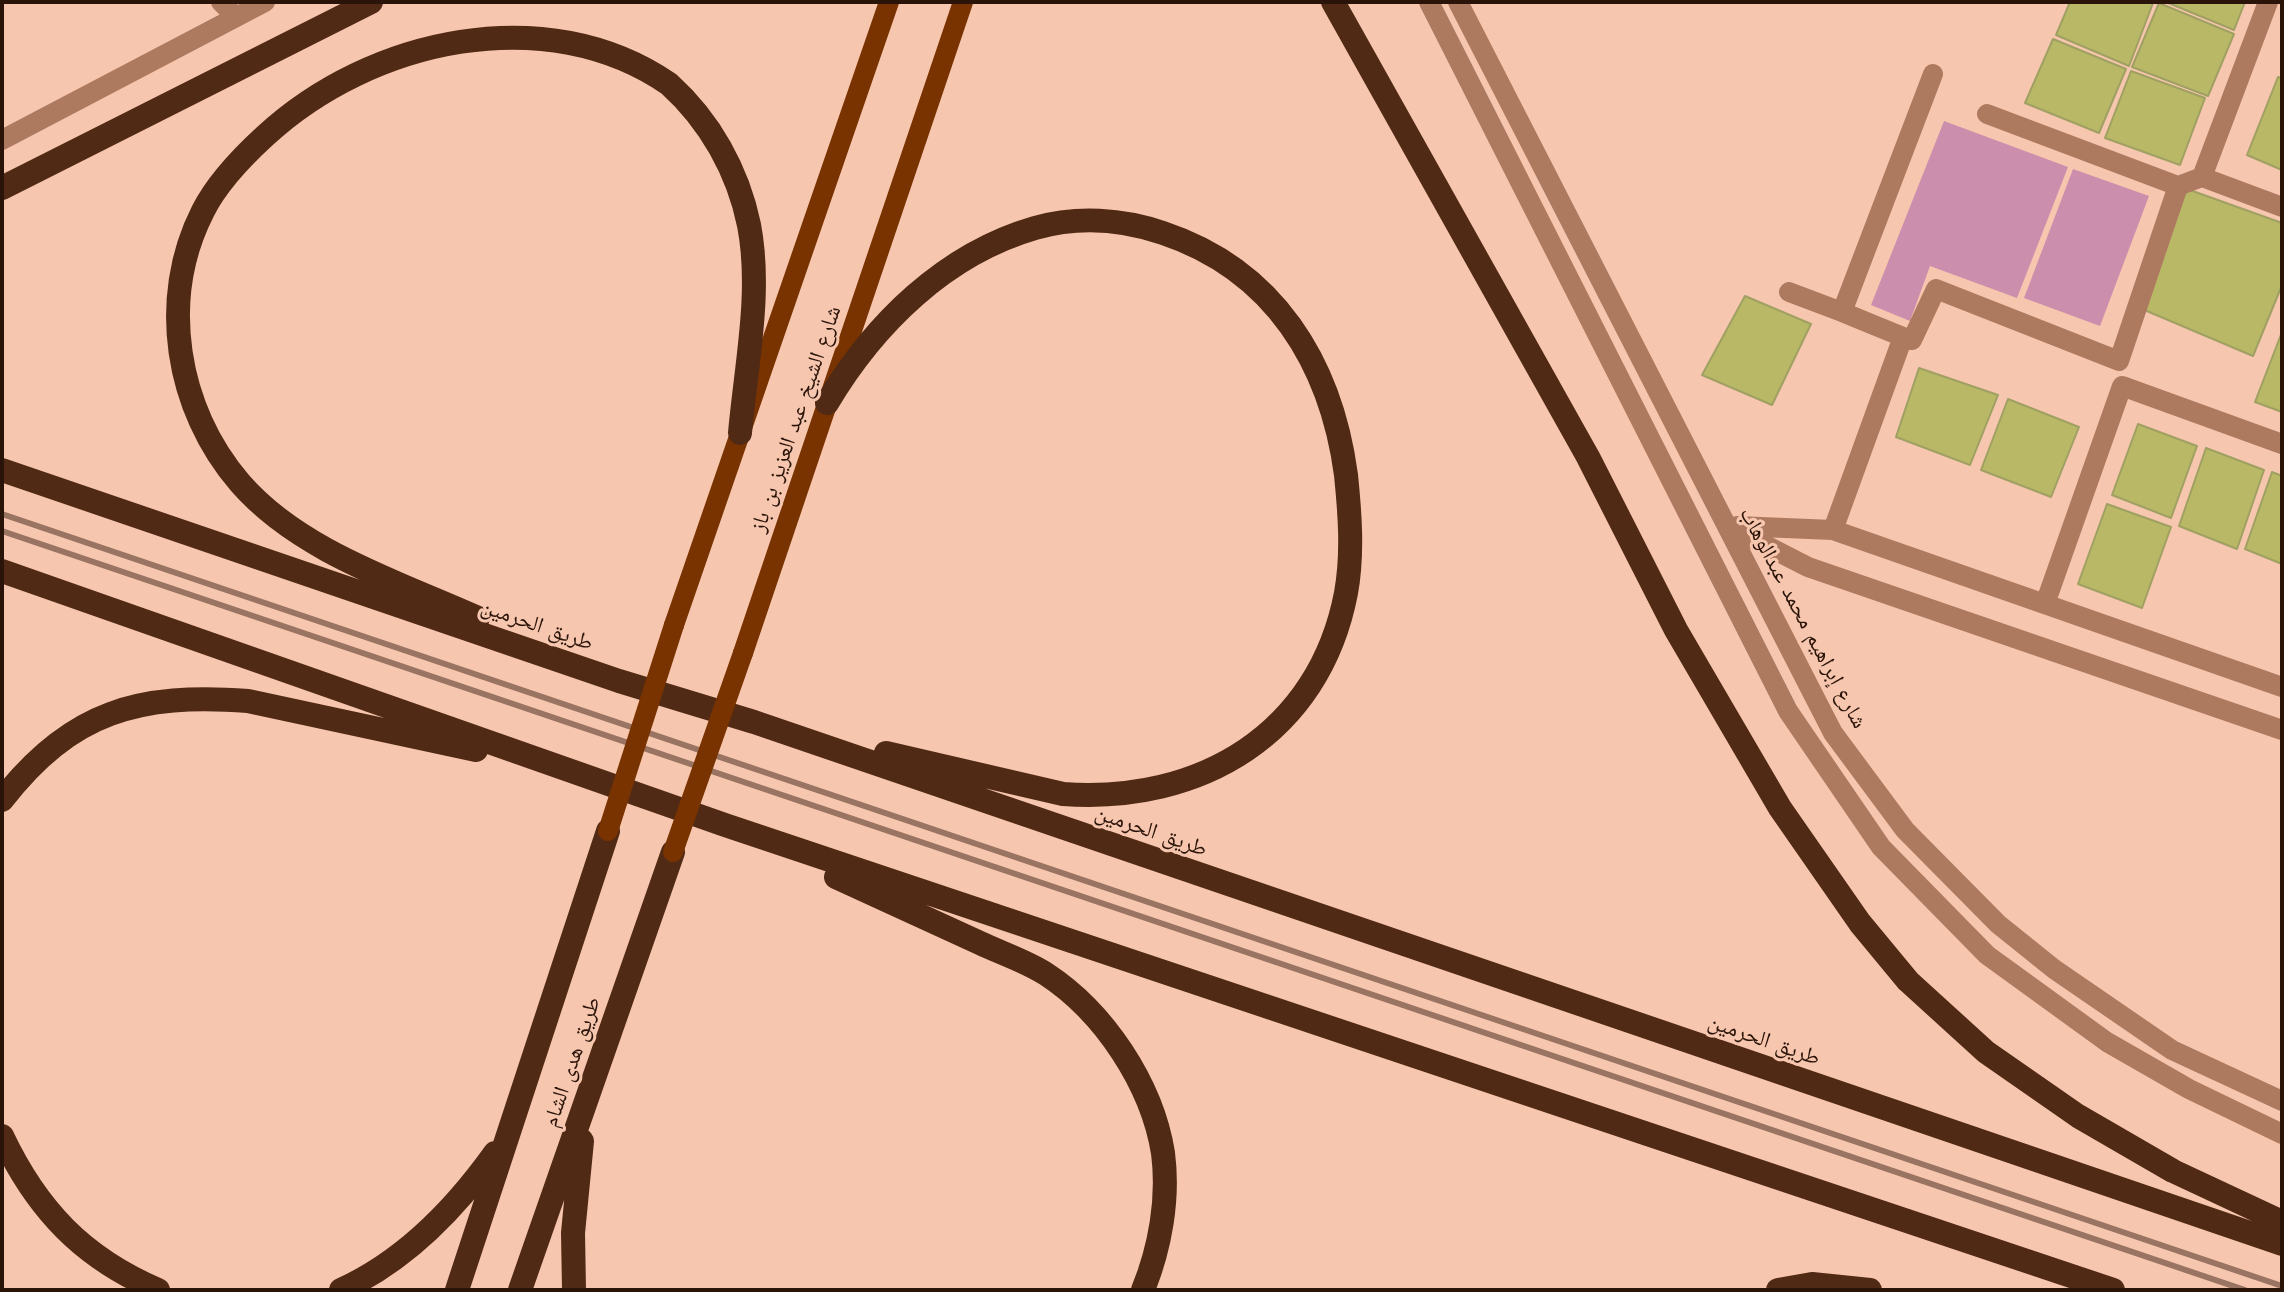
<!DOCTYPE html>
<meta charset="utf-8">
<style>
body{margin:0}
#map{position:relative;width:2284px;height:1292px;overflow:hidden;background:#f7c6ae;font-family:"Work Sans",sans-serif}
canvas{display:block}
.frame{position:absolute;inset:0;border:4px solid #2a1409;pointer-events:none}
</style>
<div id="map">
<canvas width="2284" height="1292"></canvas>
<div class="frame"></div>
</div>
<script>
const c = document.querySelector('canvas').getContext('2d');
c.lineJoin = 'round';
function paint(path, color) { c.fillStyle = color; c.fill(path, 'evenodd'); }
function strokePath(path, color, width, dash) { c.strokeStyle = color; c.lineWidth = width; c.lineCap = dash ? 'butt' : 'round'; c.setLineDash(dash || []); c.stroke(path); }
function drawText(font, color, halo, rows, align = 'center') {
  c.font = font + ' "Work Sans","Noto Naskh Arabic",sans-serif'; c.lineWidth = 6; c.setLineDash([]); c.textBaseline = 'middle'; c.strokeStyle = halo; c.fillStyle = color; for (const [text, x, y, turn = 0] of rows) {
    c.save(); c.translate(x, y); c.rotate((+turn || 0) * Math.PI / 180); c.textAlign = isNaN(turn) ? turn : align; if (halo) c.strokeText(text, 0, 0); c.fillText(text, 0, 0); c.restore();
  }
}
paint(new Path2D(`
 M1944,121L2068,167L2017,298L1930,266L1910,321L1871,305Z
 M2073,169L2149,196L2100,326L2024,298Z`), '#cc8ead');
const building = new Path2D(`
 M2070,2L2153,3L2129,66L2056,35Z
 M2166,2H2245L2234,30Z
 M2159,3L2234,34L2208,96L2132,67Z
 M2053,39L2126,69L2099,133L2025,103Z
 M2131,71L2205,98L2180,165L2105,138Z
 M2278,77L2282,78V170L2247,155Z
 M2187,189L2282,223V285L2253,356L2142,309Z
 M1745,296L1811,324L1772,405L1702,375Z
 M2282,332V412L2255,402Z
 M1919,368L1998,395L1970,465L1896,437Z
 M2008,399L2079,427L2051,497L1981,470Z
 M2138,424L2197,446L2171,518L2112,495Z
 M2206,448L2264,470L2237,549L2179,526Z
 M2272,472L2282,476V564L2245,549Z
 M2107,504L2171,527L2142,608L2078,584Z`);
paint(building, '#b8b866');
strokePath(building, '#a0a063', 2);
strokePath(new Path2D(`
 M221,2L236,17
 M1429,2L1788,711L1881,847L1987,955L2107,1042L2189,1089L2282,1134
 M1458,2L1833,733L1905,830L1998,924L2054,969L2172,1050L2282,1101
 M1987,114L2178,186L2202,177L2282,207
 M2,140L265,2
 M2202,177L2268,2
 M1789,292L1842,312L1933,74
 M1903,337L1912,340L1936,289L2119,361L2178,186
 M1728,526L1808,567L2282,730
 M1737,526L1833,530L2282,687
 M1833,530L1903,337L1842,312
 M2045,604L2122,386L2282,444`), '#ad7a60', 20);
strokePath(new Path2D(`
 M674,625L889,2
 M743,653L963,2`), '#793300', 20);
strokePath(new Path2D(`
 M1333,2L1588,457L1676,630L1780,808L1860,923L1908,981L1986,1052L2078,1116L2173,1171L2282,1222
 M2,188L371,2
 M827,403C874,324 945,254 1035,228C1077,216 1122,219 1163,233C1274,270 1331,363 1346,475C1350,514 1353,554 1346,593C1319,734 1200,804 1063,794L886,753
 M2,470L619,681L754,722L2282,1244
 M2,571L725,825L2113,1290
 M478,618C398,582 299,551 240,483C176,409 158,299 203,211C217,183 242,157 265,136C371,38 547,0 669,84C710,121 738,171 749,225C762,292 746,365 740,433
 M2,800C71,711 139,693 248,701L476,750
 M836,877C884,899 932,921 980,943C1001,953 1026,961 1046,974C1104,1012 1152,1084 1163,1153C1169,1199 1160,1248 1143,1290
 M2,1136C37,1210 83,1258 158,1290
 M341,1290C405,1261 455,1209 495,1153
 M457,1290L608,831
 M520,1290L673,852
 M574,1290L573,1233L582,1141
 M1778,1290L1812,1284L1870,1290`), '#512a15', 24);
strokePath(new Path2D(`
 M2,514L2282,1286
 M2,531L2245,1290`), '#997462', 6);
strokePath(new Path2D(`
 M608,831L674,625
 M673,852L743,653`), '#793300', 20);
drawText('22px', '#2a1409', '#f7c6ae', [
 ["شارع الشيخ عبد العزيز بن باز",796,419,-71],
 ["شارع إبراهيم محمد عبدالوهاب",1803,618,62],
 ["طريق الحرمين",537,625,19],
 ["طريق الحرمين",1151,831,19],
 ["طريق الحرمين",1764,1040,19],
 ["طريق هدى الشام",572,1062,-71]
]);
</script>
